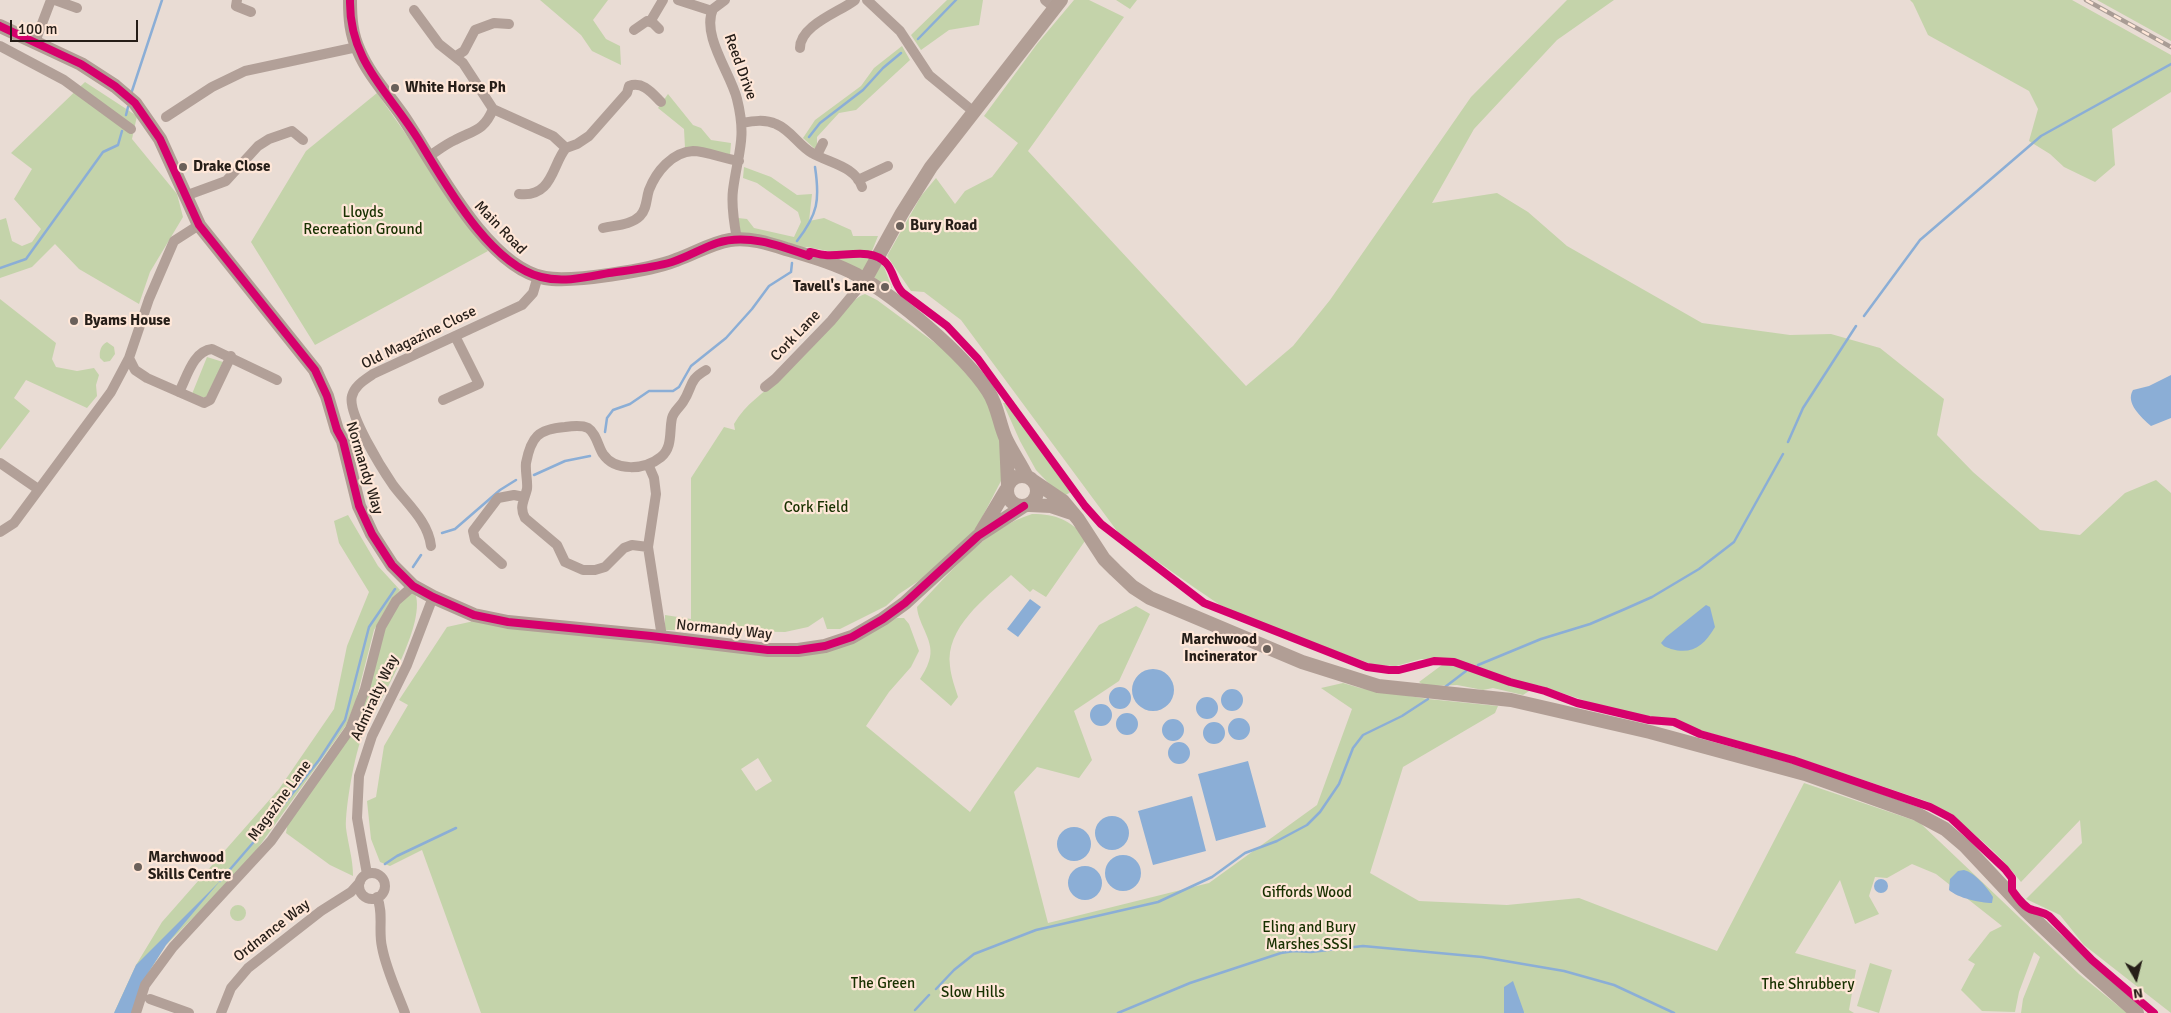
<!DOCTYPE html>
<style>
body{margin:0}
#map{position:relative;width:2171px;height:1013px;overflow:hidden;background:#e9dcd4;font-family:Signika,sans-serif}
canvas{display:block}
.north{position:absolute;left:2111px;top:953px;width:50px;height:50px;-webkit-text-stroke:4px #ffe7d8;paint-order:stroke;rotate:172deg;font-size:14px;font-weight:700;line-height:20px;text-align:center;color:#261e18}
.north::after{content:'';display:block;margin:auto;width:18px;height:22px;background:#261e18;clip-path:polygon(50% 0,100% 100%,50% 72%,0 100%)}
.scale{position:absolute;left:10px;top:20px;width:128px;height:22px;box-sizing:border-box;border:2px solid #261e18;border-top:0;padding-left:6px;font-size:15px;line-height:18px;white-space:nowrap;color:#261e18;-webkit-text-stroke:4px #ffe7d8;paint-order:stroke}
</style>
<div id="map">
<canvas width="2171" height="1013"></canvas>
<div class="north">N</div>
<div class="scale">100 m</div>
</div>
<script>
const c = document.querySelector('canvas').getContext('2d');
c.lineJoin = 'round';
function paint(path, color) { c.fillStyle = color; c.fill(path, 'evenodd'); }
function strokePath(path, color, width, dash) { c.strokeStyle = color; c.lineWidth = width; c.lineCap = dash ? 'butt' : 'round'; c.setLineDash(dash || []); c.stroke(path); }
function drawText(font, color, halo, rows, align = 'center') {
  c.font = font + ' Signika,sans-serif'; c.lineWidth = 4.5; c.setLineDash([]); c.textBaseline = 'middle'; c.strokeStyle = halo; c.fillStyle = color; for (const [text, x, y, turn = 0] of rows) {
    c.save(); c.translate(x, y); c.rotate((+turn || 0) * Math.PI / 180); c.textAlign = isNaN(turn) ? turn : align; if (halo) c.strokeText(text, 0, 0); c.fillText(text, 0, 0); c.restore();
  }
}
paint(new Path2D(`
 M540,0H608L593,20L606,39L620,46L621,65L592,51L581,35Z
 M947,0H983L979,25L949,30L921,50L911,35Z
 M1074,0H1089L1124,17L1028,151L1246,386L1293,346L1330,300L1471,97L1567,0H1614L1557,40L1474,129L1432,203L1497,193L1528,212L1567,246L1702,323L1790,335L1831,334L1880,348L1944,399L1937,435L1973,472L2040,530L2080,535L2125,493L2156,480L2171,493V1013L2084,945L2060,915L2026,899L2082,843L2080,820L2021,882C1999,853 1958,817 1926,801L1801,759L1696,729L1677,719L1652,717L1598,705L1538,685L1523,695L1493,688L1483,690L1457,685L1433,686L1422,684L1419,682L1450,659H1421L1396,666L1374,665L1263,624L1220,605L1195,588L1120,535L961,320L924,292L911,291L887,256L921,196L936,178L955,204L965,191L992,177L1018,143L984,116L1037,44Z
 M1116,0H1137L1130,9Z
 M1910,0H2072L2171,55V92L2112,129L2115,165L2095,182L2064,167L2050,154L2029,141L2038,109L2029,91L1928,35L1913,3Z
 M2097,0H2171V41Z
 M902,46L910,60L856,110L839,113L817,137V145L815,149L803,138L815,120L861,86L874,68Z
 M85,82L137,116L132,139L177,194L183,217L150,272L139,304L79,269L55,244L32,267L0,278V220L6,218L12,241L22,246L32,242L41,229L14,199L32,169L11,153Z
 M377,93L488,251L315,345L251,242L306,151Z
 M668,94L693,125L701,128L711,140L731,143L730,155L685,148L684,129L658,108Z
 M744,167L771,177L797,195L812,194L809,221L824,218L851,230L853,236H878L872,251L833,252L807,247L802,248L741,235L738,218L747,219L754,228L794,237L801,222L798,212L757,183L743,178Z
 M864,257L872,259L864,270H858L828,259Z
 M880,264L884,267L892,288L882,285L874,277Z
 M865,294L877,300L946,351L982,392L992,408L998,430L1003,458L1002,479L974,533L935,570L899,594L886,606L840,629H827L823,617L808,627L785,632L665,630V615L691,619V478L724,427L735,430L734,424C745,404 764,393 780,378C798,363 813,346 829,329C840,318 850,299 865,294Z
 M0,299L56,343L52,359L56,367L77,371L94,368L99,375L96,385L97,396L87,408L26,380L14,398L30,411L0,450Z
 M107,342L114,347L115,354L110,361L104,362L100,358C99,351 101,345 107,342Z
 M207,357L223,362L206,398L192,394Z
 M1003,403H1007L1071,492L1062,497L1036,470L1020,441Z
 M1032,514C1057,514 1069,520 1087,538L1046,597L1033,589L1030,592L1011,575C985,598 945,628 950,666C951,677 955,687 958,697L951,706L920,679C923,674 927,668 929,661C936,642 918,625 917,607C951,572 984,529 1032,514Z
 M348,515L378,566L400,590L389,604L374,630L354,708L347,724L253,855L225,886L166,945L143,981L114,1013L136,965L162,922L279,789L334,709L347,646L369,592L339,543L334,521Z
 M414,591C430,620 377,706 363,734C355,752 345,808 346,828C348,844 353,859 353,876L330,865L286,833L288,822L333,758L383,633L399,603Z
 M1136,606L1150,614L1119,681L1074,711L1092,760L1079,778L1037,767L1014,792L1048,923L1209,883L1317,805L1352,709L1321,688L1343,683L1360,688L1428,699L1498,706L1495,713L1403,767L1370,873L1419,901L1507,905L1579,898L1717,951L1804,783L1919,822L2079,974L2127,1013H2021L2023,999L2040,957L2034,952L2019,992L2015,1012L1982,1011L1961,990L1975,964L1968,960L1990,932L2002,926L1936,874L1912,864L1887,878L1875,877L1869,896L1879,914L1855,924L1840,880L1795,953L1856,970L1849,1010L1854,1013H481L422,850L390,866L380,862L371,839L367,801L376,797L384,746L408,705L399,700L447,627L474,621L780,657L822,651L872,632L897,618H904L909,624L919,651L911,667L889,692L866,726L970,812L1099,625ZM758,758L772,781L756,791L741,769Z
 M230 913a8 8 0 1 1 16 0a8 8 0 1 1-16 0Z
 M1870,963L1892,970L1879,1013L1857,1006Z`), '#c4d3aa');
paint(new Path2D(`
 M2171,375V418L2151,426C2141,417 2125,403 2133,390L2149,386Z
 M1030,599L1041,607L1018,637L1007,629Z
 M1706,605L1710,607L1715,627C1704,646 1692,655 1671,649C1666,647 1664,647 1661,643L1666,637Z
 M1132 690a21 21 0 1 1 42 0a21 21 0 1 1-42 0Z
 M1109 698a11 11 0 1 1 22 0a11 11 0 1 1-22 0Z
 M1221 700a11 11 0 1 1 22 0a11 11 0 1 1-22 0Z
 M1196 708a11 11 0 1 1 22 0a11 11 0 1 1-22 0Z
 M1090 715a11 11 0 1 1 22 0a11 11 0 1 1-22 0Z
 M1116 724a11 11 0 1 1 22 0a11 11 0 1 1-22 0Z
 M1228 729a11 11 0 1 1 22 0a11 11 0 1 1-22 0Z
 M1162 730a11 11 0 1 1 22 0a11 11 0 1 1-22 0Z
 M1203 733a11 11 0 1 1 22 0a11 11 0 1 1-22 0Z
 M1168 753a11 11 0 1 1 22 0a11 11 0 1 1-22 0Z
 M1248,761L1266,827L1216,841L1198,774Z
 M1192,796L1206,851L1153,865L1138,811Z
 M1095 833a17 17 0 1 1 34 0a17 17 0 1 1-34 0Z
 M1057 844a17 17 0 1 1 34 0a17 17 0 1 1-34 0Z
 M1105 873a18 18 0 1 1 36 0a18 18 0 1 1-36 0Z
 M1068 883a17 17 0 1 1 34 0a17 17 0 1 1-34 0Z
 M1964,870C1975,873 1987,887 1993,897L1992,903C1980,903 1958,898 1949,890L1950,879L1958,871Z
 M1874 886a7 7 0 1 1 14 0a7 7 0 1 1-14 0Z
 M220,881L166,945L143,981L132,1013H114L136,965Z
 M1513,981L1524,1012V1013H1504V987Z`), '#8baed6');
strokePath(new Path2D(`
 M918,39L956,0
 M132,91L162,0
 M126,115L128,107
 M809,137L820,123L863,90L883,68L901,53
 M797,241C818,214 820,200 815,167
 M0,268L26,259L103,152L118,145L122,131
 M1864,316L1920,240L2041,136L2171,64
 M605,432L607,418L613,410L630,404L649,391H673L679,387L691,366L726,338L752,309L769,286L791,272L792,263
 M1788,442L1803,408L1856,326
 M534,475L565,461L590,456
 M442,533L455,529L500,490L516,480
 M413,567L421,555
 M1478,665L1541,639L1590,624L1625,609L1652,597L1699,569L1734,542L1783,454
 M1445,687L1466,671
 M385,864L397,856L456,828
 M220,881L258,837L319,760L345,720L369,627L395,589
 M936,989L954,970L974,954L1036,930L1158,902L1212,877L1245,853L1277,841L1307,825L1320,812L1339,784L1353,748L1363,735L1402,716L1428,699
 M915,1010L929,995
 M1118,1013L1190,983L1281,953L1294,951L1311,952L1363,946L1482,957L1564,971L1614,985L1674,1013`), '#8baed6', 2.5);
strokePath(new Path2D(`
 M55,0L77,8
 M237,0L236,6L251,12
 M678,0L712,11
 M725,0L713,9C701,35 731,74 737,99C747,139 738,152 733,190C731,206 734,223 737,239
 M867,0L900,31L929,75L974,112
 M1045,0L1055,8
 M414,10L439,44L463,63L493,109
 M650,22L663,0
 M634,30L647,21L653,23L659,29
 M35,42L51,0
 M0,46L64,80L131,129
 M800,48C800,25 840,12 855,0
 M456,56L464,51L475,30L494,23L509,24
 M166,117L212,87L245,71L357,47
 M742,123C753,121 765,119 776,124C791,130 799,146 812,153C829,163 855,166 862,187
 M817,155L823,143
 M428,157C437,151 446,144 455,140C474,130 484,131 493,109L553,136L566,148L577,144L589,136L627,93L629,86C643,81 652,93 661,102
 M858,180L888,166
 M519,194C553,198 552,164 566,148
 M185,196L226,181L258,146L269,139L292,131L303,140
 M603,228C616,225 631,225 640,216C647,209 646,199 649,190C656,172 672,152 693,151C705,151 725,159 739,161
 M129,358L135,370L147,378L204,403L210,400L231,356
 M765,387L775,379L831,321L865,280
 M179,392C187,377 193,351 212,349L277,380
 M443,400L479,384L455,336
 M0,463L38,489
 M648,464L654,478L656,494L648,547L662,637
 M0,532L14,523L111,392L129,358L149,299L174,241L199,225
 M431,546C428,521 407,504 393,485C382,469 347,413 352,396C355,385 365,380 373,374L522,305L533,293L538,276
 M648,547L632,545L624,548L605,567L595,570H583L565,562L557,545L525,518C519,507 524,501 527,489C528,481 525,472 526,463C531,437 538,429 565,427C572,426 582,425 588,428C596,433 598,446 603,454C615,472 645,470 661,457C673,447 669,431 672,418C674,411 679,408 683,402C693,387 688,380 706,370
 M502,564L475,540L473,531L498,498L514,495L524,497
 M359 886a13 13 0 1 1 26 0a13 13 0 1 1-26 0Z
 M367,874L357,818L359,776L372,736L407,665L433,597
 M377,897C384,913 378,930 382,947C386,969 397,992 405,1013
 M150,999L189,1013
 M136,1013L145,985L173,947L271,841L350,729L365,689L381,627L396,601L413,586
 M221,1013L231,988L248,968L321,911L351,892L360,882`), '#b2a098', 10);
strokePath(new Path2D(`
 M350,0C350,18 351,34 359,51C369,75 389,96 404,118C435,164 486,267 545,278C572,283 651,270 676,260C694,254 711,243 730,240C748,237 768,243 786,249C809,256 835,263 857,275C897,298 962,352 988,391C998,406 999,424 1006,439C1012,452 1021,464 1027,477
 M0,26L81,64L115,86L135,103L160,139L199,225L315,370L327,396L337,430L343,441L359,506L372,534L392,565L413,586L433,597L474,615L508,622L651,636L768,650H798L825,646L852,637L883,619L905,603L978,536L1024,506
 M865,280L902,213L931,167L1061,0
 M1006,439L1008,485
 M1007 491a15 15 0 1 1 30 0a15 15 0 1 1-30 0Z
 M1032,480L1063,501L1078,519L1104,559L1115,570L1133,587L1150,598L1302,662L1378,686L1511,700L1650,732L1805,774L1917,814L1945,829L1965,846L2026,911L2084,966L2137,1013
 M1030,505L1051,506L1072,513
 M981,532L1006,490`), '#b19e95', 14);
const rail = new Path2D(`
 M2086,0L2171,47`);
strokePath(rail, '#a99c95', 4.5);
strokePath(rail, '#ffe7d8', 2.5, [8]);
strokePath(new Path2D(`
 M350,0C349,61 388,91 418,139C445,183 489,264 541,277C563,283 587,277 609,273C630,270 652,268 672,262C688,257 702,248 717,243C747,233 781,246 809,256L810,252C815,253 820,255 825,255C844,257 872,247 886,263C894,271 894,285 903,293L947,326L978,359L1085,506L1101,524L1204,603L1367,667L1389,670H1399L1434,661L1454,662L1510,682L1545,691L1577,703L1649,720L1674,722L1700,734L1793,760L1930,807L1951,818L2005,869L2012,878V890C2017,897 2024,908 2033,910C2039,912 2043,912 2049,916L2092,960L2154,1013
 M0,26L81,64L115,86L135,103L160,139L199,225L315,370L327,396L337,430L343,441L359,506L372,534L392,565L413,586L433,597L474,615L508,622L651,636L768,650H798L825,646L852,637L883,619L905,603L978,536L1024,506`), '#d6006c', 8);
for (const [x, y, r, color] of [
 [395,88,5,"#6a605a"],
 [183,167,5,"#6a605a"],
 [900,226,5,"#6a605a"],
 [885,287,5,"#6a605a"],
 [74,321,5,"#6a605a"],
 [1267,649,5,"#6a605a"],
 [138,867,5,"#6a605a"]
]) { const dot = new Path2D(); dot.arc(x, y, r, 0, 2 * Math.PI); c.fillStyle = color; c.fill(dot); strokePath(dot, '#ffe7d8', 2); }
drawText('15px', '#261e18', '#ffe7d8', [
 ["Reed Drive",740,67,70],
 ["Main Road",500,228,46],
 ["Cork Lane",796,336,-46],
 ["Old Magazine Close",419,338,-26],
 ["Normandy Way",364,468,73],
 ["Normandy Way",724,630,6],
 ["Admiralty Way",375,698,-65],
 ["Magazine Lane",280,801,-54],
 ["Ordnance Way",272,931,-38]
]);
drawText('bold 15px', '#261e18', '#ffe7d8', [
 ["White Horse Ph",405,88],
 ["Drake Close",193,167],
 ["Bury Road",910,226],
 ["Tavell's Lane",875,287,"right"],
 ["Byams House",84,321],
 ["Marchwood",1257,640,"right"],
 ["Incinerator",1257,657,"right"],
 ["Marchwood",148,858],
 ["Skills Centre",148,875]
], 'left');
drawText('15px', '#183100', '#ffe7d8', [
 ["Lloyds",363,213],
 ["Recreation Ground",363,230],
 ["Cork Field",816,508],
 ["Giffords Wood",1307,893],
 ["Eling and Bury",1309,928],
 ["Marshes SSSI",1309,945],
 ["The Green",883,984],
 ["The Shrubbery",1808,985],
 ["Slow Hills",973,993]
]);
</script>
